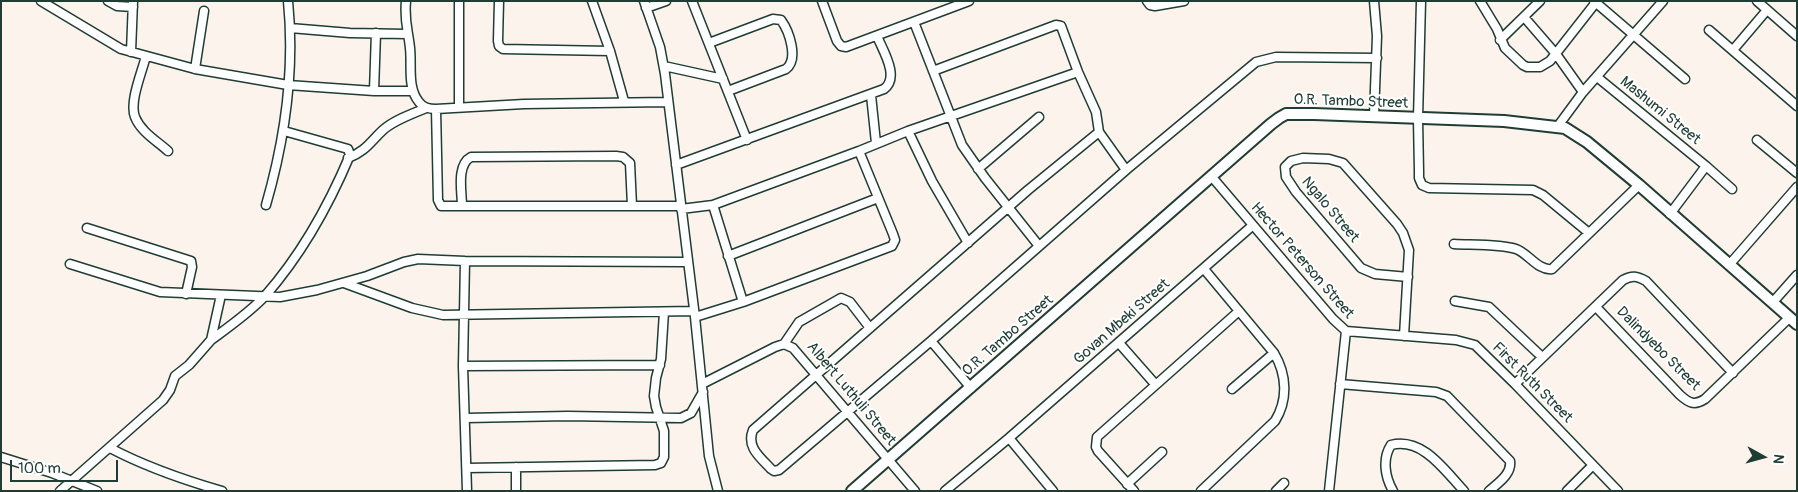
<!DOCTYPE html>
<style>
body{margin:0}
#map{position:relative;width:1798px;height:492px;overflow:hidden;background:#fcf3ec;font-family:Pangolin,sans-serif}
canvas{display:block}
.frame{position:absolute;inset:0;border:2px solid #1f3d34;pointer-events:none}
.north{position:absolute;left:1738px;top:432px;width:50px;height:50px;-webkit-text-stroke:4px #fff;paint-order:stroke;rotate:97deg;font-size:14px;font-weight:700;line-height:20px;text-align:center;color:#1f3d34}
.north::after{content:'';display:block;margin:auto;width:18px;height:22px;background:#1f3d34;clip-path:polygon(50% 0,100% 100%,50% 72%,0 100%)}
.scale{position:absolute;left:10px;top:460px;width:108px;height:22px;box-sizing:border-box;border:2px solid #1f3d34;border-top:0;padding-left:6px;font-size:15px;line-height:18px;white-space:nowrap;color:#1f3d34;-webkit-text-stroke:4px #fff;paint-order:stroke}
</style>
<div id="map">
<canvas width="1798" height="492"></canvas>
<div class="frame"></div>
<div class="north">N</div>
<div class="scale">100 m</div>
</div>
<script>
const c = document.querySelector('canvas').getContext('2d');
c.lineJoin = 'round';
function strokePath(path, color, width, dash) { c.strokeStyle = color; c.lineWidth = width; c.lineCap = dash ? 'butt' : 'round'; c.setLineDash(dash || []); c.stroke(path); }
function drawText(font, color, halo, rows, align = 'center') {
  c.font = font + ' Pangolin,sans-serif'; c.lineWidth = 4; c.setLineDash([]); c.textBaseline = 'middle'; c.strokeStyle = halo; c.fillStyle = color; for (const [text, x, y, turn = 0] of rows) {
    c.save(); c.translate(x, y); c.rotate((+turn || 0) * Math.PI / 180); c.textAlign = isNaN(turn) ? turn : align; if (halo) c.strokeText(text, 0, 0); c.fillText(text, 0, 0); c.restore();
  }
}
const minor = new Path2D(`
 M41,1L121,49L195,69L288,85L374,91H413
 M108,1L117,6L133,7
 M406,1C404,21 408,29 410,48C412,65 407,88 419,102C423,108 429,109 436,109L524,104L668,102
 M459,1V107
 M499,1L498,41L499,46L503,49L610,51
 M592,1L610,51L624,101
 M644,1L660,47L665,74L695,317L709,456L718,491
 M692,1L747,140
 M822,1L837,41L841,46L846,47L969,1
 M1147,1L1150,5L1155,6L1184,1
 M1421,1L1418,119L1419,172V178L1422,185L1429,188L1533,190L1543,195L1589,233
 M1480,1L1497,29L1505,48L1523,65L1527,67H1540L1550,61L1597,1
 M1594,1L1685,79
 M1757,1L1797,36
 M646,8L666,1
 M1524,17L1556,54L1583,92
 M914,22L962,145L985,178L1039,246
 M290,28L350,33L407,34
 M1709,30L1797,106
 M1500,40L1540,1
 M709,43L773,19L781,20C789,31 799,59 786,69L728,91
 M1733,50L1767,10
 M131,52L133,1
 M146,56C142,72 129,102 135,117C141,132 157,141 168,151
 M664,66L723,79
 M195,69L204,11
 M933,71L1056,25L1061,26L1078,72L1096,112L1099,132L1126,170
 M1597,77L1706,166L1732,189
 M374,91L376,33
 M871,95L876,143
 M436,109L438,200L441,206H681
 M1374,116L1377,36L1374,1
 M1558,126L1583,92L1663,1
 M908,131L932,181L968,243
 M1099,132L1028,190L753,430C746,447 760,457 771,469L774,471L779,470L931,341L1126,170L1256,62L1276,57L1377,58
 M1757,140L1797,173
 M348,158C366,151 370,142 383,130C394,120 412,114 426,108
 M676,165L884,89C900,77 883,51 877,36
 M978,169L1039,117
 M1212,177L1333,319L1346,331L1329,491
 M266,205C285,139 295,70 288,1
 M713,205L743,302
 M462,206C462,192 456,165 471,157L616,156L623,157L630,163L632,206
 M681,209L713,205L859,151L908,131L1078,72
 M1670,214L1706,166
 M87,228L191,261L192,267L186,294
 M1454,244C1471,245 1501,244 1516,249C1528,253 1538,271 1552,269L1639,185
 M728,256L878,198
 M465,261L463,366L467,491
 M70,264L160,292L280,297L317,290L367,276L404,262L418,259L465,261L687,262
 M1729,265L1797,187
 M344,283L412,308L443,315L693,311
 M1455,301L1489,307L1542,357
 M1773,302L1797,275
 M1596,307L1680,395C1689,403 1694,406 1705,399L1789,318
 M695,317L743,302L892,246L895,240L893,234L859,151
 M1346,331L1456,340L1475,345L1515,384L1618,491
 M1404,336L1409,250L1403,233L1397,224L1343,163L1329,159L1303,158L1291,161L1285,167L1286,177L1296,192L1361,268L1375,274L1408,277
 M211,340C230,326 249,313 265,296C301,255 329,205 350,155L348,149L284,131
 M931,341L971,388
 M1119,343L1155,384
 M784,344L799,322L841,298L850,302L870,328
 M463,366L660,365
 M702,384L775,347L784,344L793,348L915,491
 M1340,384L1436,392L1447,396L1510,461C1512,474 1498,483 1489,491
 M1515,384L1623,280C1632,275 1637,276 1646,281L1733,373
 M1232,389L1274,353
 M466,418L568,416L681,418L691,413L703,392
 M1009,438L1053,491
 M110,448C146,467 184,480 222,491
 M1,457L52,473L97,491
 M516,467V491
 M467,468L655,465L661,463L664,457V431L656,407L654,396L656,378L661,359L664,312
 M1127,484L1162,452
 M60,491L163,400L170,390L175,376L189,365L211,340L221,295
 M945,491L1009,438L1252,226
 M1134,491L1098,451L1096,447L1097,437L1239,311
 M1201,491L1275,421C1288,400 1287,375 1274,353L1204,269
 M1276,491L1284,483
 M1393,491C1385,477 1382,459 1391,445C1423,437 1445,471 1464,491
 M1567,491L1593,465`);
const tertiary = new Path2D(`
 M852,491L1271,124L1279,118L1286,114H1314L1504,121L1565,128L1587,142L1639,185L1797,324`);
strokePath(minor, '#1f3d34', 11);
strokePath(tertiary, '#1f3d34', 14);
strokePath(minor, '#fff', 8);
strokePath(tertiary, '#fff', 10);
drawText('15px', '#1f3d34', '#fff', [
 ["O.R. Tambo Street",1351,102,2],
 ["Mashumi Street",1660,111,39],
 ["Ngalo Street",1330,210,50],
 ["Hector Peterson Street",1302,261,49],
 ["Govan Mbeki Street",1122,322,-41],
 ["O.R. Tambo Street",1008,336,-41],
 ["Dalindyebo Street",1658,349,45],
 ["First Ruth Street",1532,383,45],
 ["Albert Luthuli Street",851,394,50]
]);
</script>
